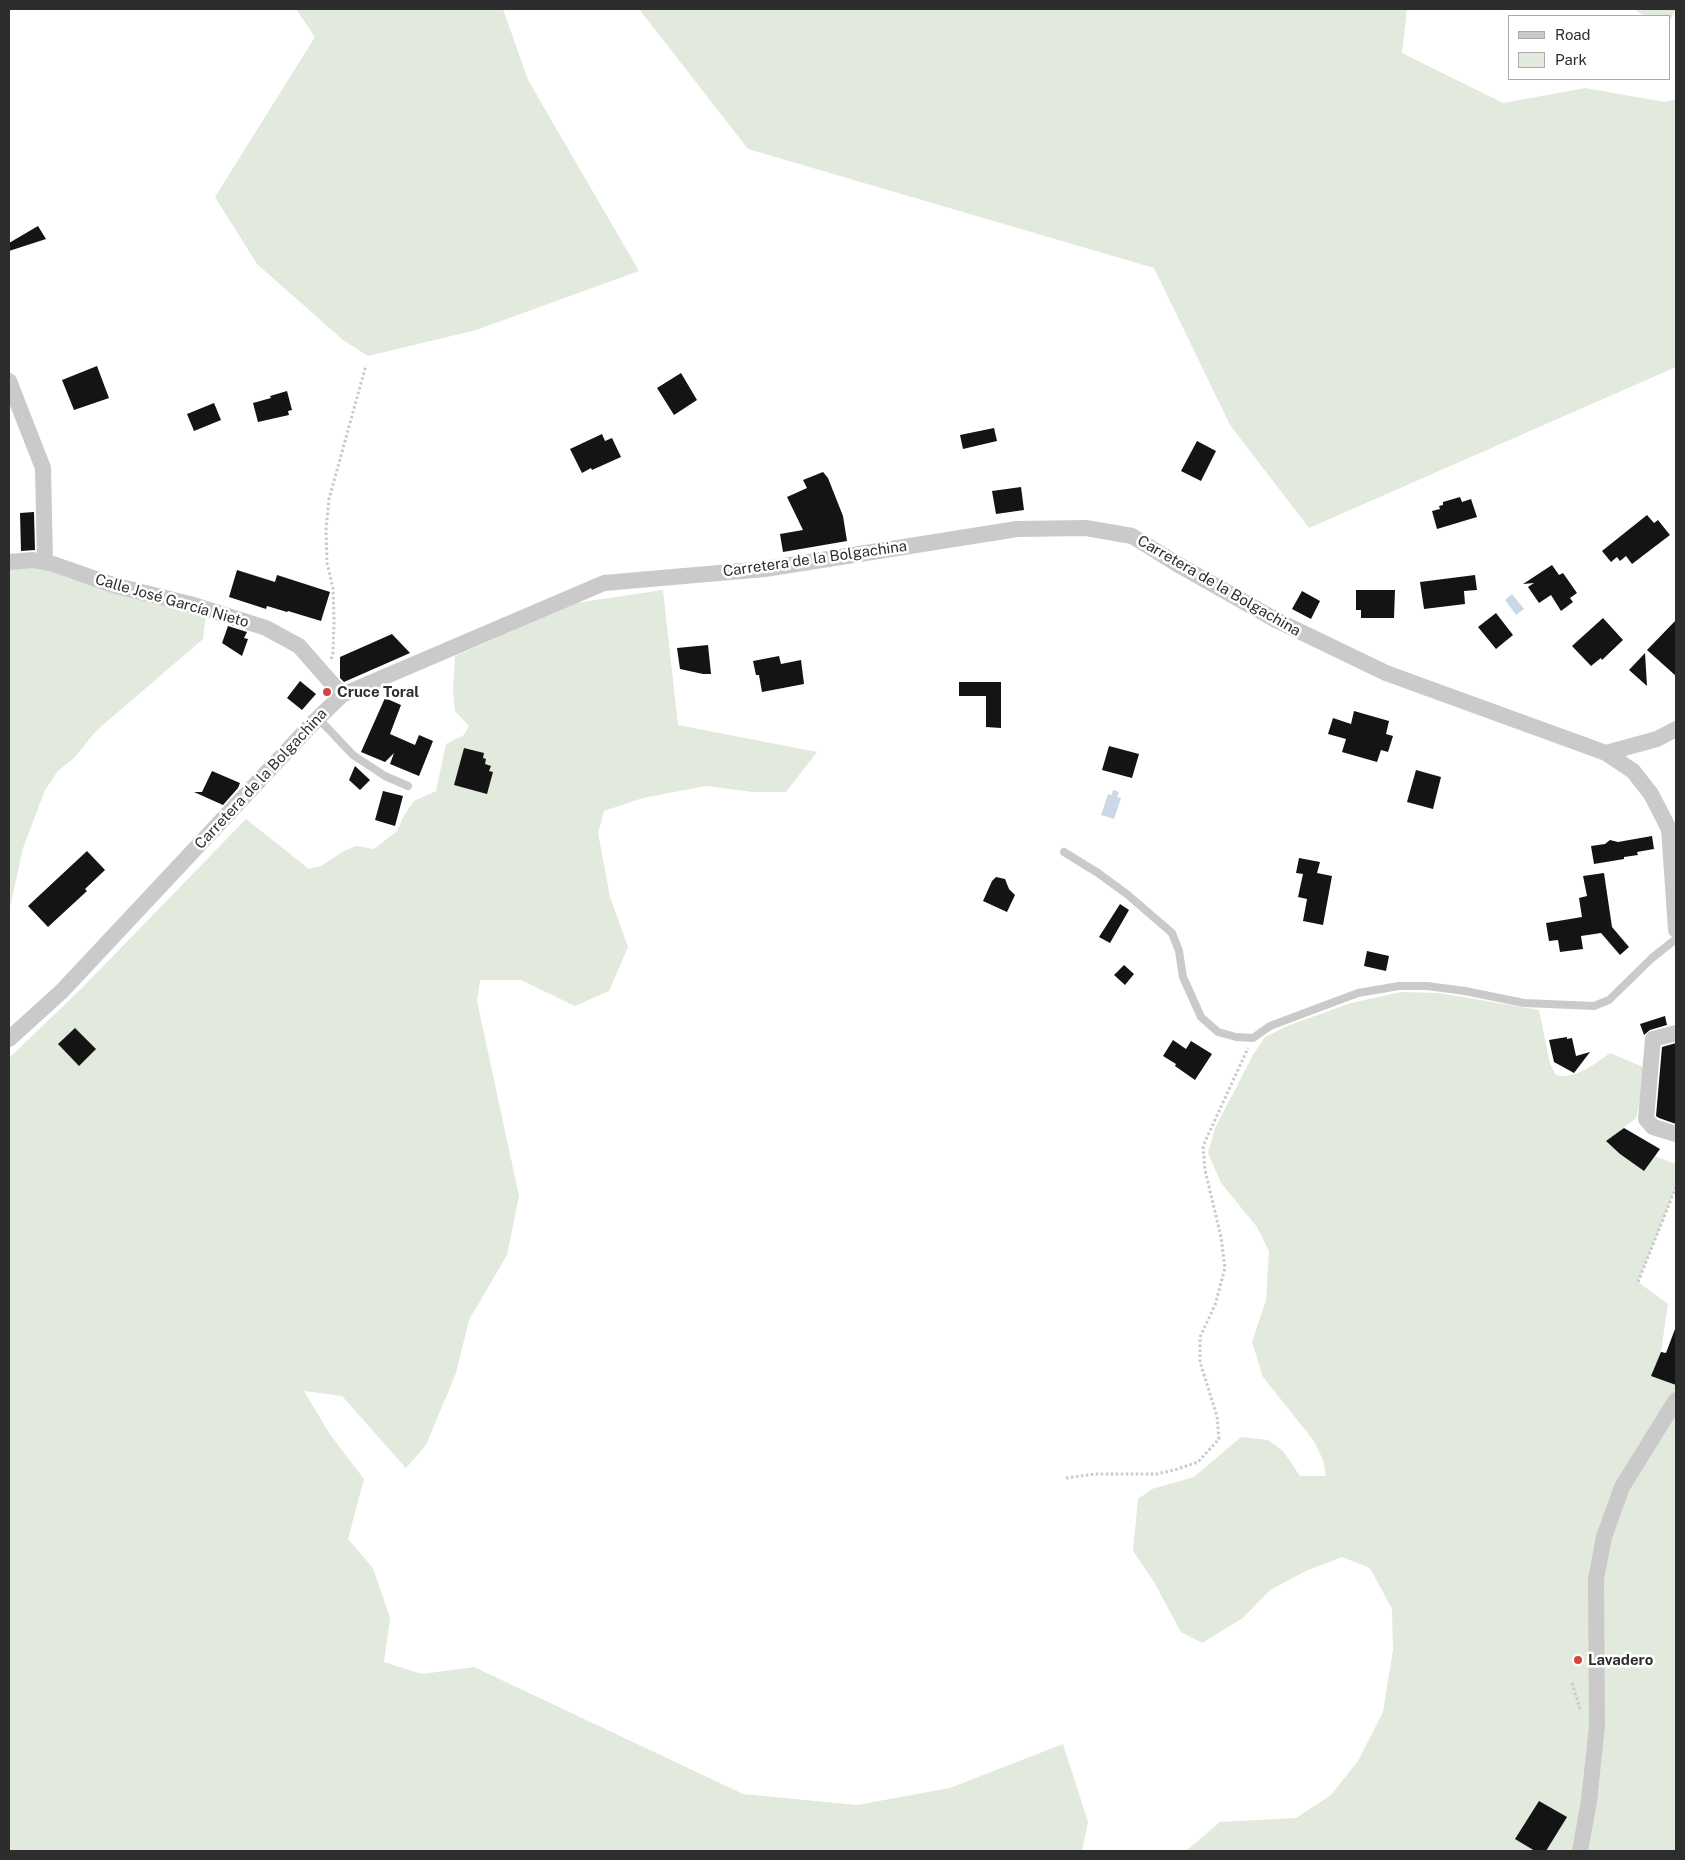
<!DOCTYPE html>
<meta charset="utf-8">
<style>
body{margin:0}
#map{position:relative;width:1685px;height:1860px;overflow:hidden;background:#fff;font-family:"Public Sans",sans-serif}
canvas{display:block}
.frame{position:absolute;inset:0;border:10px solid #2d2d2d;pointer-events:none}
.legend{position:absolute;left:1508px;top:15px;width:162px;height:65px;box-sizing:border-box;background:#fff;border:1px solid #ababab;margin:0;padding:6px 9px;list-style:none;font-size:15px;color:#2d2d2d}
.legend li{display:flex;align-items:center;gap:10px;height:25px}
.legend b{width:25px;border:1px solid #ababab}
</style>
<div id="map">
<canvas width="1685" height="1860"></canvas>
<div class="frame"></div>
<ul class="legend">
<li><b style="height:6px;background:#cacaca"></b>Road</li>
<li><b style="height:14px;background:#e2e9dd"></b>Park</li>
</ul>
</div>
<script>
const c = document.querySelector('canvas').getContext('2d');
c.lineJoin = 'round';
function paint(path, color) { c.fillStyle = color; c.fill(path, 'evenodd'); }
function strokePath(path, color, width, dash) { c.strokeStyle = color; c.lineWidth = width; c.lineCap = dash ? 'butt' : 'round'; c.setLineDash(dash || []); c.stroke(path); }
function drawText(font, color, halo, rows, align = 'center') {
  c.font = font + ' "Public Sans",sans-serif'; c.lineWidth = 5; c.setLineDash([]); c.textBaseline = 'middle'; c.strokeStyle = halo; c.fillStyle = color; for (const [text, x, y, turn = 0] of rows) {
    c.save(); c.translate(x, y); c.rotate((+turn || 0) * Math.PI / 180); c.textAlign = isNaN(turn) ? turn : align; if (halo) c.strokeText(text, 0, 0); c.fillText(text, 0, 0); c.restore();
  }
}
paint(new Path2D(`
 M296,9H503L528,80L639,271L476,330L368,356L343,340L257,264L215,197L315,37Z
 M639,9H1407L1402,53L1503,103L1585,88L1665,102L1676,99V367L1309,528L1230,425L1154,268L748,149Z
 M1635,9H1676L1669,22V16C1657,16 1643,19 1635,9Z
 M29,566L46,569L68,578L124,595L206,615L203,639L96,731L75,757L58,771L45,790L23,848L9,912V569Z
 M663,590L678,725L817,752L786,792H753L706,786L643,798L604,811L598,833L610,897L628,947L609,991L575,1006L521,980H480L477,1001L519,1196L507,1255L469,1320L456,1373L426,1445L406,1468L342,1396L304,1391L329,1433L364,1479L348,1539L373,1568L390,1618L384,1662L422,1674L474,1667L743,1794L857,1805L950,1788L1063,1744L1088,1822L1082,1851H9V1058L81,989L246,819L309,869L321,866L344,851L356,846L374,849L397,831L403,817L414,801L436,791L446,744L464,735L469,726L455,711L453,692L455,656L576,603Z
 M1401,992L1439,993L1539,1010L1550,1064L1556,1075C1575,1080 1595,1064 1610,1053L1643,1067V1085L1636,1118L1607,1141L1620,1154L1644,1171L1655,1156L1676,1164V1187L1638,1282L1668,1304L1661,1352L1676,1357V1851H1186L1220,1822L1296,1818L1331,1795L1358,1761L1383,1712L1393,1650L1392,1609L1370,1568L1342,1557L1306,1571L1270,1590L1243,1618L1202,1643L1181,1632L1154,1582L1133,1551L1138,1499L1152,1489L1194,1477L1241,1437L1268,1440L1283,1451L1300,1476H1326L1323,1460L1314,1441L1263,1377L1252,1342L1266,1300L1269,1251L1257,1227L1221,1183L1208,1153L1215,1128L1253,1055L1265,1037L1287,1026L1351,1003Z`), '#e2e9dd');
paint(new Path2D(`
 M1512,594L1524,609L1516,615L1505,600Z
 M1113,790L1119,792L1117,797L1121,798L1114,819L1101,815L1108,794L1112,795Z`), '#cbd9e7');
paint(new Path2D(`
 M38,226L46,239L9,251V243Z
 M97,366L109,398L74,410L62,380Z
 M681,373L697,400L674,415L657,388Z
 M287,391L292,410L288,411L289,415L258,422L253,403L271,398L270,396Z
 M214,403L221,420L194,431L187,414Z
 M994,428L997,441L963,449L960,435Z
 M602,434L605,441L612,438L621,457L592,470L591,468L582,473L570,449Z
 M1197,441L1216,451L1201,481L1181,471Z
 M823,472L828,478L843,516L847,541L783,552L780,534L803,530L787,497L807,488L803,480Z
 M1021,487L1024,510L996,514L992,491Z
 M1460,497L1462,502L1471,499L1477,517L1437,529L1432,511L1440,509L1439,506L1443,505V502Z
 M34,512L35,550L21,551L20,513Z
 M1647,515L1654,523L1658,520L1670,535L1632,564L1626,556L1620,561L1617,557L1611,562L1602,551Z
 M1552,565L1559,575L1563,573L1577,593L1570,598L1573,602L1561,611L1551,595L1539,603L1528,587L1534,583L1523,584Z
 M237,570L275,582L277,575L330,592L321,621L288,611L287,612L267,606L266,609L229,597Z
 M1475,575L1477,590L1464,591L1465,604L1424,609L1420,582Z
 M1356,590H1395L1394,618H1361V610H1356Z
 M1302,591L1320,601L1311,619L1292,609Z
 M1496,613L1513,635L1496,649L1478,627Z
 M1603,618L1623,640L1602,660L1601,658L1591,666L1572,646Z
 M1676,620V676L1647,650Z
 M228,626L247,632L244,638L248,639L242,656L222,643Z
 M392,634L410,653L344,682L340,678V657Z
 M708,645L711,674H703L680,669L677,648Z
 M1645,653L1647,686L1629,670Z
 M779,656L781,664L801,660L804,684L762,692L759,675H756L753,661Z
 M300,681L316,694L302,710L287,698Z
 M959,682H1001V728L986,727V696H959Z
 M385,698L401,705L390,734L415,745L419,735L433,741L419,776L390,764L394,753L385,762L361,752Z
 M1354,711L1389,721L1386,734L1393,736L1388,752L1381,750L1377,762L1342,752L1346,739L1328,734L1333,718L1351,724Z
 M1109,746L1139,754L1132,778L1102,770Z
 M464,748L484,753L483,758L486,759L485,764L491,766L489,771L493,772L487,794L454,785Z
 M355,766L370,780L360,790L349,780Z
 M1416,770L1441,777L1433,809L1407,802Z
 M212,771L240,783L238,788L223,805L194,792H202Z
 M383,791L403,796L395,826L375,820Z
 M1652,836L1654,849L1637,852L1638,855L1624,857V859L1594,864L1591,846L1605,844L1610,840L1618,842Z
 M87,851L105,870L85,889L87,891L48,927L28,906Z
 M1299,858L1320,862L1317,873L1332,876L1323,925L1303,921L1307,899L1298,897L1303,874L1296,873Z
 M1604,873L1612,927L1629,947L1620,955L1601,933L1581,936L1583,949L1560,952L1558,940L1549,941L1546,923L1582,917L1579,898L1587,896L1583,876Z
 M996,877L1005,879L1009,889L1015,895L1007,912L983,901L992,881Z
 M1120,904L1129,910L1110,943L1099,937Z
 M1367,951L1389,956L1386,971L1364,966Z
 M1124,965L1134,974L1125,985L1114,975Z
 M1665,1016L1667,1025L1650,1030L1644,1035L1640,1024Z
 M75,1028L96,1049L79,1066L58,1044Z
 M1567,1037V1039L1572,1038L1576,1056L1590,1052L1574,1073L1554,1062L1549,1040Z
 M1173,1040L1186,1049L1191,1041L1212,1054L1195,1080L1175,1066L1176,1064L1163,1056Z
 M1676,1043V1124L1659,1118L1656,1116L1662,1047Z
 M1624,1128L1660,1149L1644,1171L1620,1154L1606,1141Z
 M1675,1329H1676V1385L1651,1376L1661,1352L1666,1353Z
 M1539,1801L1567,1817L1546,1851H1535L1515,1839Z`), '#141414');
strokePath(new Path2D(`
 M331,659L333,653L334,619L333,588L327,563L326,530L329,499L366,365
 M1638,1282L1676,1187
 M1066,1478L1095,1474H1157L1174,1470L1198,1462L1219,1439L1217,1416L1200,1362V1337L1215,1305L1225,1268L1221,1237L1205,1170L1203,1146L1248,1048
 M1572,1683L1580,1709`), '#cacaca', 3, [2.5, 2.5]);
strokePath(new Path2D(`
 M318,718L353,755L385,776L408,786
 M1064,852L1098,873L1128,895L1172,933L1179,951L1183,977L1201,1017L1218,1032L1236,1037L1253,1038L1270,1026L1358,993L1399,986H1427L1465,991L1524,1003L1594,1006L1609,1000L1652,958L1676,939`), '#cacaca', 8);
strokePath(new Path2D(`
 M9,381L43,468L45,562
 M9,562L33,560L53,564L113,585L194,605L266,628L299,646L342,695
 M1606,753L1633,771L1651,794L1669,829L1676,930
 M1676,1033L1653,1039L1646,1119L1653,1127L1676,1134
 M9,1039L62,991L313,723L342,695L604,583L765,569L1017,529L1086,528L1132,536L1177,564L1276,620L1386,673L1606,753L1657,739L1676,729
 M1580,1851L1589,1801L1597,1726L1596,1579L1604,1537L1622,1487L1676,1400`), '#cacaca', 16);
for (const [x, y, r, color] of [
 [327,692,5,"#d14643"],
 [1578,1660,5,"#d14643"]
]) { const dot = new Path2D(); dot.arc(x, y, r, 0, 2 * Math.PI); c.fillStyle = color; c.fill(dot); strokePath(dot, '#fff', 2); }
drawText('15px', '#2d2d2d', '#fff', [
 ["Carretera de la Bolgachina",815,559,-8],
 ["Carretera de la Bolgachina",1219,586,30],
 ["Calle José García Nieto",172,601,16],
 ["Carretera de la Bolgachina",261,779,-47]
]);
drawText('bold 15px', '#2d2d2d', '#fff', [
 ["Cruce Toral",337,692],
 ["Lavadero",1588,1660]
], 'left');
</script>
